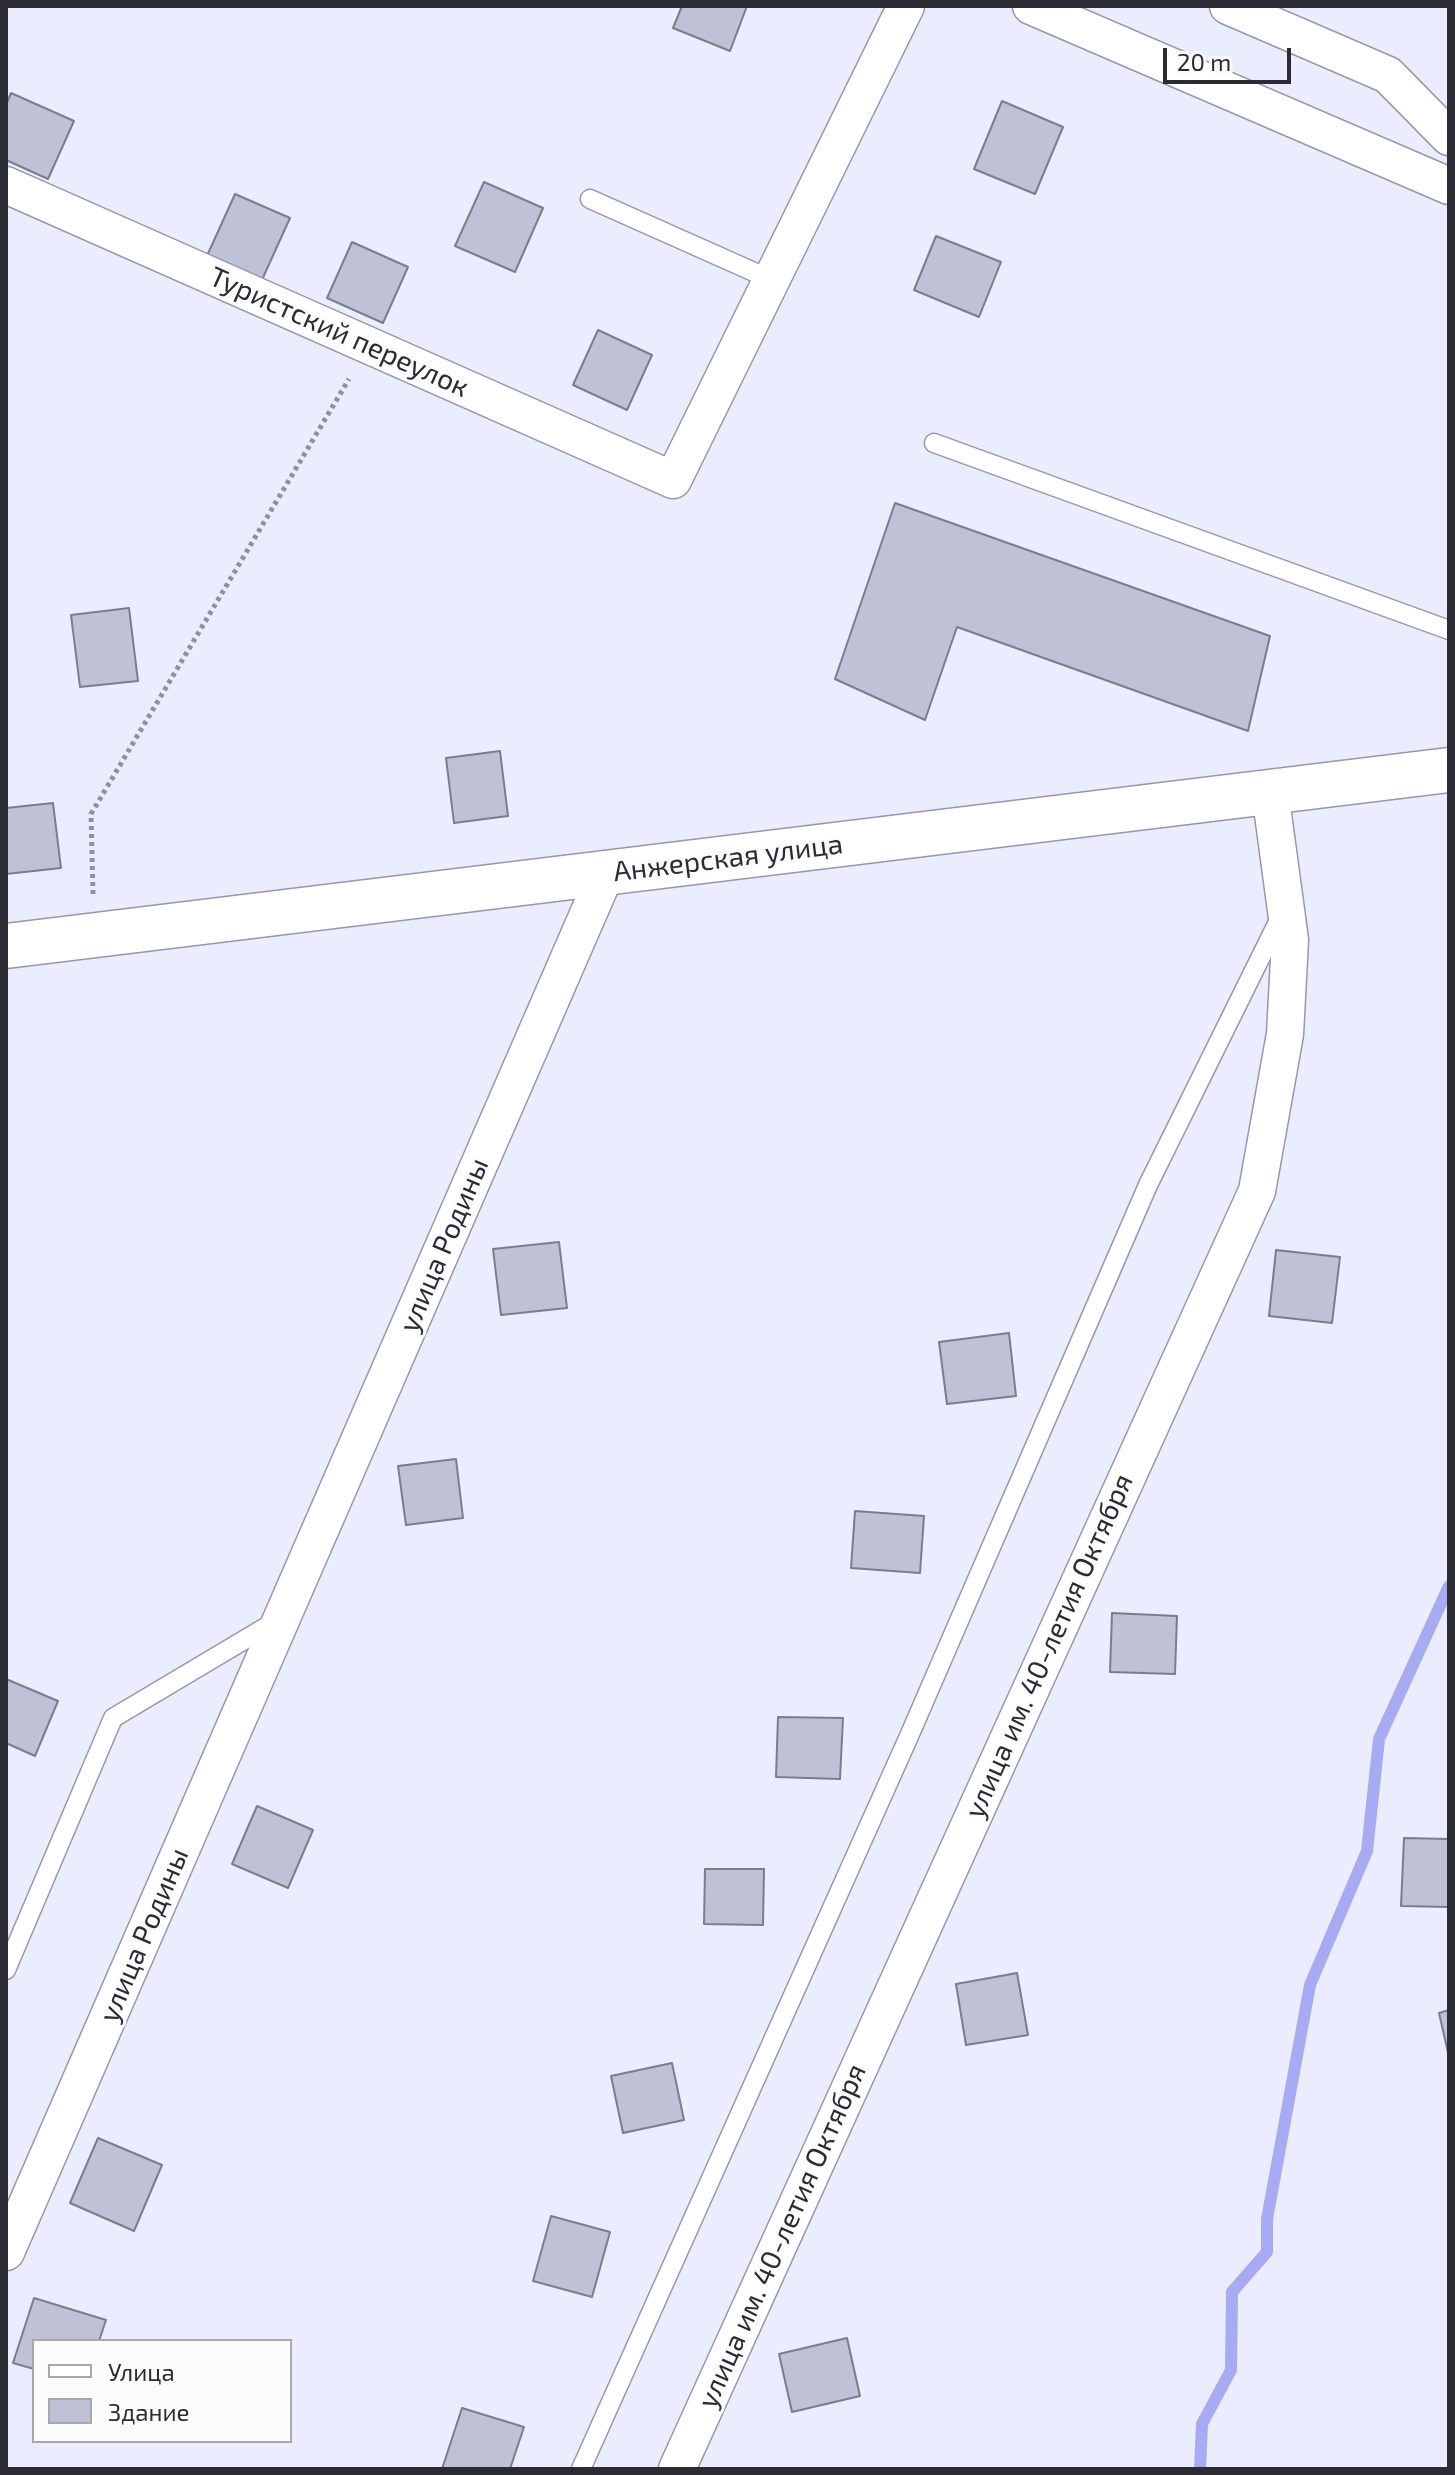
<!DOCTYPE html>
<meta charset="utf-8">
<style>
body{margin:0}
#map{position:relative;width:1455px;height:2475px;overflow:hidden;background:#ebedff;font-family:"Exo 2",sans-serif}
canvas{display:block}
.frame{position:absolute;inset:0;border:8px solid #2a2b33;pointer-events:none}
.legend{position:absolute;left:32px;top:2339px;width:260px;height:104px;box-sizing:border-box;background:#fbfcfb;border:2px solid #a7a8ab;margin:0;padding:10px 14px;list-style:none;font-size:24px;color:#2a2b33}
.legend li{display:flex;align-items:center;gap:16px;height:40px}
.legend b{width:40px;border:2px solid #a7a8ab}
.scale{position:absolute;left:1163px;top:48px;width:128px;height:36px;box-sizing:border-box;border:4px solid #2a2b33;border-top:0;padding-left:10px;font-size:24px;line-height:28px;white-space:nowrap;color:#2a2b33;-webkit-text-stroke:6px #fbfcfb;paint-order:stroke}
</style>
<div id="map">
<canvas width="1455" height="2475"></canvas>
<div class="frame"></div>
<ul class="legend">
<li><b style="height:10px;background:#fff"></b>Улица</li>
<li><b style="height:22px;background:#bfc1d7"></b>Здание</li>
</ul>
<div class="scale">20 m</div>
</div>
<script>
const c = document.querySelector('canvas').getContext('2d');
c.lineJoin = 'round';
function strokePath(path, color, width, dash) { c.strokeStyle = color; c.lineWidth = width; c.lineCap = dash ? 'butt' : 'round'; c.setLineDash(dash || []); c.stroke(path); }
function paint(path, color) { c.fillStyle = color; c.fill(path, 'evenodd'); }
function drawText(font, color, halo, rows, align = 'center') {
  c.font = font + ' "Exo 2",sans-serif'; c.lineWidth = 6; c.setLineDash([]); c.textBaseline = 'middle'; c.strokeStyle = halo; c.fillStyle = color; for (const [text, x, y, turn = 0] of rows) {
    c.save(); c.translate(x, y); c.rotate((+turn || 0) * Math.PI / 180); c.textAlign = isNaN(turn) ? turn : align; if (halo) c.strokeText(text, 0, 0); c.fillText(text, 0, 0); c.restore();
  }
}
strokePath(new Path2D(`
 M1200,2469L1202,2424L1231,2370L1232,2292L1267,2252V2219L1310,1985L1367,1851L1379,1739L1449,1586`), '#a6abf3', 12);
const building = new Path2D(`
 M682,6H747L730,51L673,28Z
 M11,93L74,121L48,179L6,160V105Z
 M1002,101L1063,127L1035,194L974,169Z
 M484,182L543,208L515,272L455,246Z
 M235,194L290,218L261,282L206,258Z
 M936,236L1001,262L979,317L914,290Z
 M352,242L408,267L383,323L327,298Z
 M598,330L652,355L627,410L573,385Z
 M895,503L1270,636L1248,731L957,627L925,720L835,679Z
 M129,608L138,681L80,687L71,615Z
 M500,751L508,816L454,823L446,758Z
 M53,803L61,868L6,874V808Z
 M559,1242L567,1308L501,1315L493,1249Z
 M1276,1250L1340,1257L1332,1323L1269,1316Z
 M1009,1333L1016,1396L947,1404L939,1342Z
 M456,1459L463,1518L406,1525L398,1466Z
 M855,1511L924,1516L920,1573L851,1568Z
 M1112,1613L1177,1616L1175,1674L1110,1672Z
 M6,1679L58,1701L35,1756L6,1743Z
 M778,1717L843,1718L840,1779L776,1777Z
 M257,1806L313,1830L288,1888L232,1864Z
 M1404,1838L1449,1839V1907L1401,1906Z
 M705,1869H764L763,1925L704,1924Z
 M1017,1973L1028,2035L966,2045L956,1984Z
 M1449,2010V2057L1439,2013Z
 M672,2063L684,2120L623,2133L611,2076Z
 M98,2138L162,2165L134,2231L70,2203Z
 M551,2216L610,2232L592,2297L533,2281Z
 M34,2298L106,2320L99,2341H34V2369L13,2363Z
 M847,2338L860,2396L792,2412L779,2354Z
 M462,2408L524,2427L510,2469H442Z`);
paint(building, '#bfc1d7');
strokePath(building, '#7a7c90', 2);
const lane = new Path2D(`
 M590,199L772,280
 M934,443L1449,630
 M6,1970L113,1718L276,1621
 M581,2469L910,1734L1148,1185L1282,914`);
const street = new Path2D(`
 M1031,6L1449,186
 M1228,6L1388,75L1449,137
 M6,185L673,480L906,6
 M6,2252L606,873
 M677,2469L1257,1191L1285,1034L1290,940L1270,792`);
const secondary = new Path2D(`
 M6,946L1449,770`);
strokePath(lane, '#9597ac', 21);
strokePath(street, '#9597ac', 39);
strokePath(secondary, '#9597ac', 47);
strokePath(new Path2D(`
 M93,894L91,814L349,379`), '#8e909d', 5, [4, 4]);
strokePath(lane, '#fff', 18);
strokePath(street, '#fff', 36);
strokePath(secondary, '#fff', 44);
drawText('28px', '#2a2b33', '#fbfcfb', [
 ["Туристский переулок",339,332,24],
 ["Анжерская улица",728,858,-7],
 ["улица Родины",444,1245,-67],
 ["улица им. 40-летия Октября",1049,1646,-66],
 ["улица Родины",144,1935,-67],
 ["улица им. 40-летия Октября",782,2236,-66]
]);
</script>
